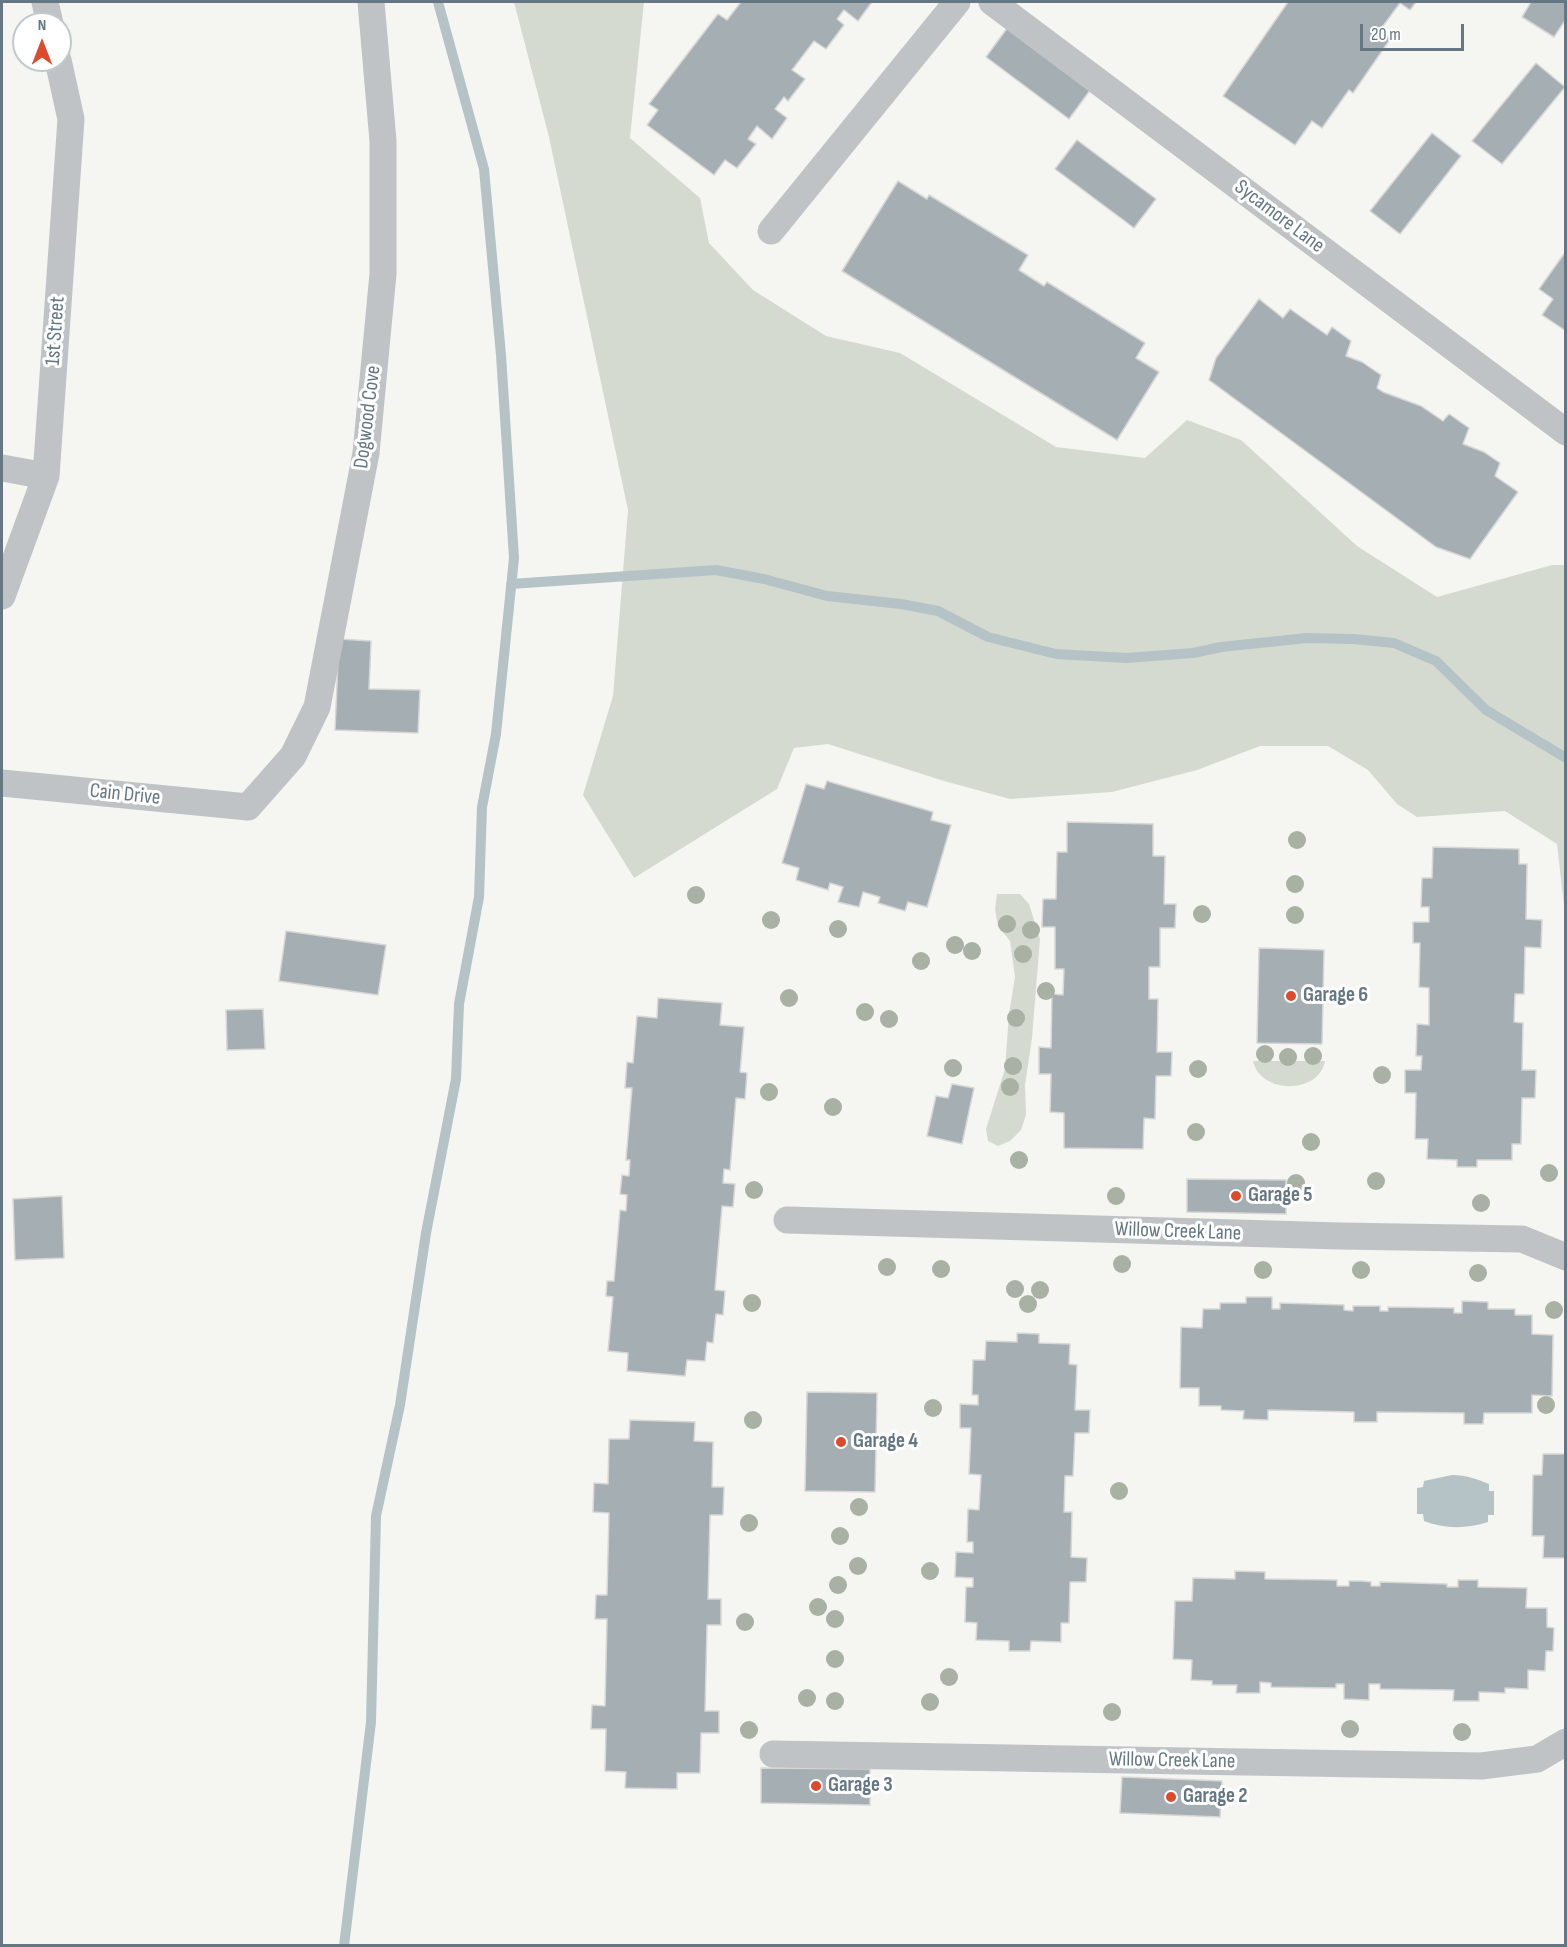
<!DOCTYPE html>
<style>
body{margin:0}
#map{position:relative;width:1567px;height:1947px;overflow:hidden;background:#f5f5f2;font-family:"Sofia Sans Condensed",sans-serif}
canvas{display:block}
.frame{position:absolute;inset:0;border:3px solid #657782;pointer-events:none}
.north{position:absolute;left:12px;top:12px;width:60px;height:60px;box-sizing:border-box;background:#fff;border:2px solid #c1c9cd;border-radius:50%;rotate:0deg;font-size:16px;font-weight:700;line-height:24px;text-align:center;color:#657782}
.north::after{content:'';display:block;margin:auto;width:21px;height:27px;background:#dc4b2b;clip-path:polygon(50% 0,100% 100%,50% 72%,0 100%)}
.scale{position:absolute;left:1360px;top:24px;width:104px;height:27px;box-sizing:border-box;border:3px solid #657782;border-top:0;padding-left:8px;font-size:18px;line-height:21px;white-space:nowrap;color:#657782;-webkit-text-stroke:4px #fff;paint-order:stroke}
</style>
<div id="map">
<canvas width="1567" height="1947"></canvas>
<div class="frame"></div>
<div class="north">N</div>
<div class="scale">20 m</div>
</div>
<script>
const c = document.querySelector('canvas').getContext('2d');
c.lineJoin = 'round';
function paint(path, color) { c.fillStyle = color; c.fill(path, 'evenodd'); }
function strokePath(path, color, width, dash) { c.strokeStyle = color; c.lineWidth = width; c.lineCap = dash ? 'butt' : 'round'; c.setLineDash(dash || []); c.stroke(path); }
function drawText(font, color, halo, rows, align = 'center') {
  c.font = font + ' "Sofia Sans Condensed",sans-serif'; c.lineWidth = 6; c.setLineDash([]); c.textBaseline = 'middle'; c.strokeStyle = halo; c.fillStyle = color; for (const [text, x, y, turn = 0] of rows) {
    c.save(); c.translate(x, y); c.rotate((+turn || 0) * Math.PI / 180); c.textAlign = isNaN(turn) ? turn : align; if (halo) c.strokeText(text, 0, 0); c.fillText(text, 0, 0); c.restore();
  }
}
paint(new Path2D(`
 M514,2H644L630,138L700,198L709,243L753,290L826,336L900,353L1056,447L1145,458L1187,420L1241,440L1357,546L1437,597L1552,565H1565V915L1557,844L1505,811L1417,817L1397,804L1368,770L1328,746H1260L1197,770L1112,792L1010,799L944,781L828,744L794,748L777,789L634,878L583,795L613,696L628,510L549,137Z
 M997,894H1020L1029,904L1040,939L1032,1038L1025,1085L1026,1115L1021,1130L1010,1141L998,1146L988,1141L986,1129L1005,1069L1009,1014L1015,977L1010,941L998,926L995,909Z
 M1253,1061H1325C1319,1095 1260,1094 1253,1061Z`), '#d5dad1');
paint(new Path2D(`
 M1452,1475C1466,1475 1477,1479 1489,1484V1491H1494V1515H1488V1522C1467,1529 1444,1529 1424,1521L1423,1514H1417V1488L1423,1487L1424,1481Z`), '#b5c2c6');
strokePath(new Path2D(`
 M511,584L716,570L764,579L827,596L901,604L938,611L988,637L1056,654L1126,658L1193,653L1221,647L1307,638L1353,639L1394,643L1436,661L1486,710L1566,758
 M344,1946L371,1722L376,1516L400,1405L426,1233L456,1079L459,1004L479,897L482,807L496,734L514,558L501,355L484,169L438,2`), '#b5c2c6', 10);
const building = new Path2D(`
 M741,2H872L858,21L844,10L837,19L844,25L826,49L814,41L792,70L805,79L788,101L784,97L775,109L787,118L772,139L757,126L748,139L756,144L737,168L725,160L714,175L647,125L658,110L649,104L718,14L727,20Z
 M1288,2H1416L1410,10L1400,3L1380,30L1391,38L1353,93L1349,90L1322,128L1312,121L1295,145L1223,96Z
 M1531,2H1566V19L1554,37L1522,17Z
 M1008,27L1091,89L1069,119L986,57Z
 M1536,63L1565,87L1502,164L1472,141Z
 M1432,133L1461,156L1400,234L1370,211Z
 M1077,140L1156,199L1134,228L1055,169Z
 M898,181L927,199L929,195L1028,255L1019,270L1044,286L1047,282L1145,343L1136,358L1159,372L1117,440L842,271Z
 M1566,251V331L1542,315L1553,299L1539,289Z
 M1259,299L1283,318L1290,309L1327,335L1332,327L1351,341L1346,356L1362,362L1381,375L1377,388L1383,392L1421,406L1443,421L1449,414L1469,428L1463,444L1484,452L1500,463L1495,476L1518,492L1470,559L1436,547L1209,380L1216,358Z
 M339,639L371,641L369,689L420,690L418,733L335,730Z
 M827,781L933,812L931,820L951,825L927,907L908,902L905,911L878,903L880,897L863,892L859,907L838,902L843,887L830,883L828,890L796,880L799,868L782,863L806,784L824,789Z
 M1067,822L1153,824V856H1165L1164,904H1176L1175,928H1160V967H1149V999H1158L1157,1052H1172L1171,1076H1156L1155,1119L1144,1118L1143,1149L1064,1148V1113L1050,1112L1051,1074H1039V1047L1051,1048L1052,994L1063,995L1064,969H1055V927H1042L1043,899H1056L1057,852H1067Z
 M1433,847L1519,849V864H1527L1526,919L1542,920L1541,948L1525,947L1524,994H1515L1514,1022L1523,1023L1522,1070H1536L1535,1098H1522L1521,1144H1512V1160H1477V1167H1457V1160L1427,1159L1428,1139H1415L1416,1093H1405V1070H1421L1422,1056H1416L1417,1024L1429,1025V988L1419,987L1420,943H1413V922H1429V907H1421L1422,878H1432Z
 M286,931L386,945L378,995L279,981Z
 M1259,948L1324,950L1322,1044L1257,1043Z
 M658,998L722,1003L720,1025L744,1027L740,1072L747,1073L745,1099L736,1098L730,1170L724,1169L723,1183L735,1184L733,1207L722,1206L715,1290L725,1291L723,1315L716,1314L713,1343L707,1342L705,1361L687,1360L685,1376L627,1371L628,1353L608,1351L613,1297L606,1296L607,1281H614L620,1210L626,1211L627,1195L620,1194L622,1175L629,1176L630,1160H626L632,1088H625L627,1062L633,1063L637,1016L657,1018Z
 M263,1009L265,1049L227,1050L226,1010Z
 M952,1084L974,1088L962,1144L927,1136L936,1096L948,1098Z
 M1187,1179L1286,1180V1214L1187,1212Z
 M62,1196L64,1258L15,1260L13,1199Z
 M1246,1297H1272V1309H1280V1303L1344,1305V1310L1353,1311V1306H1380V1311H1388V1307L1454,1308V1313H1462V1301L1488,1302V1309H1515V1315H1532V1334L1553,1335L1552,1396L1532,1395V1413H1484L1483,1424H1464V1413L1377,1412V1422H1354V1412L1268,1410V1420L1243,1419L1244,1411L1221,1410V1406H1199V1388H1180L1181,1327L1202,1328L1203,1309H1220V1303H1246Z
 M1017,1333L1039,1334V1343L1070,1344L1069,1364L1077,1365L1075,1410H1090L1089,1433H1075L1073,1476H1065L1064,1512H1072L1071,1557L1087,1558L1086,1582H1070L1069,1623H1061V1642L1031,1641L1030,1651H1009V1641L976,1640L977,1623L965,1622L966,1587H973V1578L955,1577L956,1552L973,1553V1542H967L968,1509L979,1510L981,1475L969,1474L971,1428H960V1404L978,1405V1395H972L973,1360H985L986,1341L1017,1342Z
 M807,1392L877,1393L875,1492L805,1491Z
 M630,1420L695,1422L694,1441L713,1442L712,1487H724L723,1515H710L708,1599H721V1625H707L705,1711H719V1733H701L700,1773H677V1789L625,1788L626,1772L605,1771L606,1729H591L592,1705L605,1706L607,1619H595L596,1595H607L609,1513L593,1512L594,1483L608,1484L609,1439H629Z
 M1543,1454H1566V1558H1543L1544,1536H1532L1533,1475H1542Z
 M1235,1571L1265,1572V1579L1337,1580V1586H1349V1581H1361L1371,1582V1586H1380V1582L1447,1584V1587H1458V1580H1478V1587L1527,1588L1526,1608H1547V1627L1554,1628L1553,1651H1546L1545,1671L1528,1670V1689L1505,1688V1693L1479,1692V1701H1453L1454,1690L1380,1689V1684H1369V1700L1344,1699V1684H1336V1688L1271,1687V1683L1260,1682V1693H1236L1237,1685H1212V1681L1191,1680L1192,1660L1173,1659L1175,1601H1192L1193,1578L1235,1579Z
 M761,1768L870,1769V1805L761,1803Z
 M1122,1777L1222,1781L1220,1817L1120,1813Z`);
paint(building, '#a5aeb3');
strokePath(building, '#d7d7d5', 1.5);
strokePath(new Path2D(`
 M45,2L50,24
 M992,2L1566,432
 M771,231L957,2
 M2,468L46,476
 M2,596L46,476L71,119L58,60
 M2,783L248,807L293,756L317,707L366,453L383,274V141L371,2
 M787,1220L1340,1236L1522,1239L1566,1257
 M773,1754L1481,1766L1537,1759L1566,1742`), '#bfc3c6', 27);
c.fillStyle = '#a8b1a4';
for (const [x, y] of [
 [1297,840],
 [1295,884],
 [696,895],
 [1202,914],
 [1295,915],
 [771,920],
 [1007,924],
 [838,929],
 [1031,930],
 [955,945],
 [972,951],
 [1023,954],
 [921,961],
 [1046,991],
 [789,998],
 [865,1012],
 [1016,1018],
 [889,1019],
 [1265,1054],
 [1313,1056],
 [1288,1057],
 [1013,1066],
 [953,1068],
 [1198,1069],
 [1382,1075],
 [1010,1087],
 [769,1092],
 [833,1107],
 [1196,1132],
 [1311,1142],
 [1019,1160],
 [1549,1173],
 [1376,1181],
 [1296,1183],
 [754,1190],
 [1116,1196],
 [1481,1203],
 [1122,1264],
 [887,1267],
 [941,1269],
 [1263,1270],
 [1361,1270],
 [1478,1273],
 [1015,1289],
 [1040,1290],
 [752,1303],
 [1028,1304],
 [1554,1310],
 [1546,1405],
 [933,1408],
 [753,1420],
 [1119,1491],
 [859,1507],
 [749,1523],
 [840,1536],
 [858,1566],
 [930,1571],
 [838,1585],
 [818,1607],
 [835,1619],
 [745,1622],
 [835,1659],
 [949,1677],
 [807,1698],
 [835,1701],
 [930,1702],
 [1112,1712],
 [1350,1729],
 [749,1730],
 [1462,1732]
]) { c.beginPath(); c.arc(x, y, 9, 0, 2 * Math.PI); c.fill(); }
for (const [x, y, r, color] of [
 [1291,996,6,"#dc4b2b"],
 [1236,1196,6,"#dc4b2b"],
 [841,1442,6,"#dc4b2b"],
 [816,1786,6,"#dc4b2b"],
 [1171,1797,6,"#dc4b2b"]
]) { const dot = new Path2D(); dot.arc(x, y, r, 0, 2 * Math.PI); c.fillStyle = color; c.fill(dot); strokePath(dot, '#fff', 2); }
drawText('21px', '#657782', '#fff', [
 ["Sycamore Lane",1279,217,37],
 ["1st Street",56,331,-86],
 ["Dogwood Cove",368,417,-83],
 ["Cain Drive",125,795,6],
 ["Willow Creek Lane",1178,1232,2],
 ["Willow Creek Lane",1172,1761,1]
]);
drawText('bold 21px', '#657782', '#fff', [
 ["Garage 6",1303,996],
 ["Garage 5",1248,1196],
 ["Garage 4",853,1442],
 ["Garage 3",828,1786],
 ["Garage 2",1183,1797]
], 'left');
</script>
